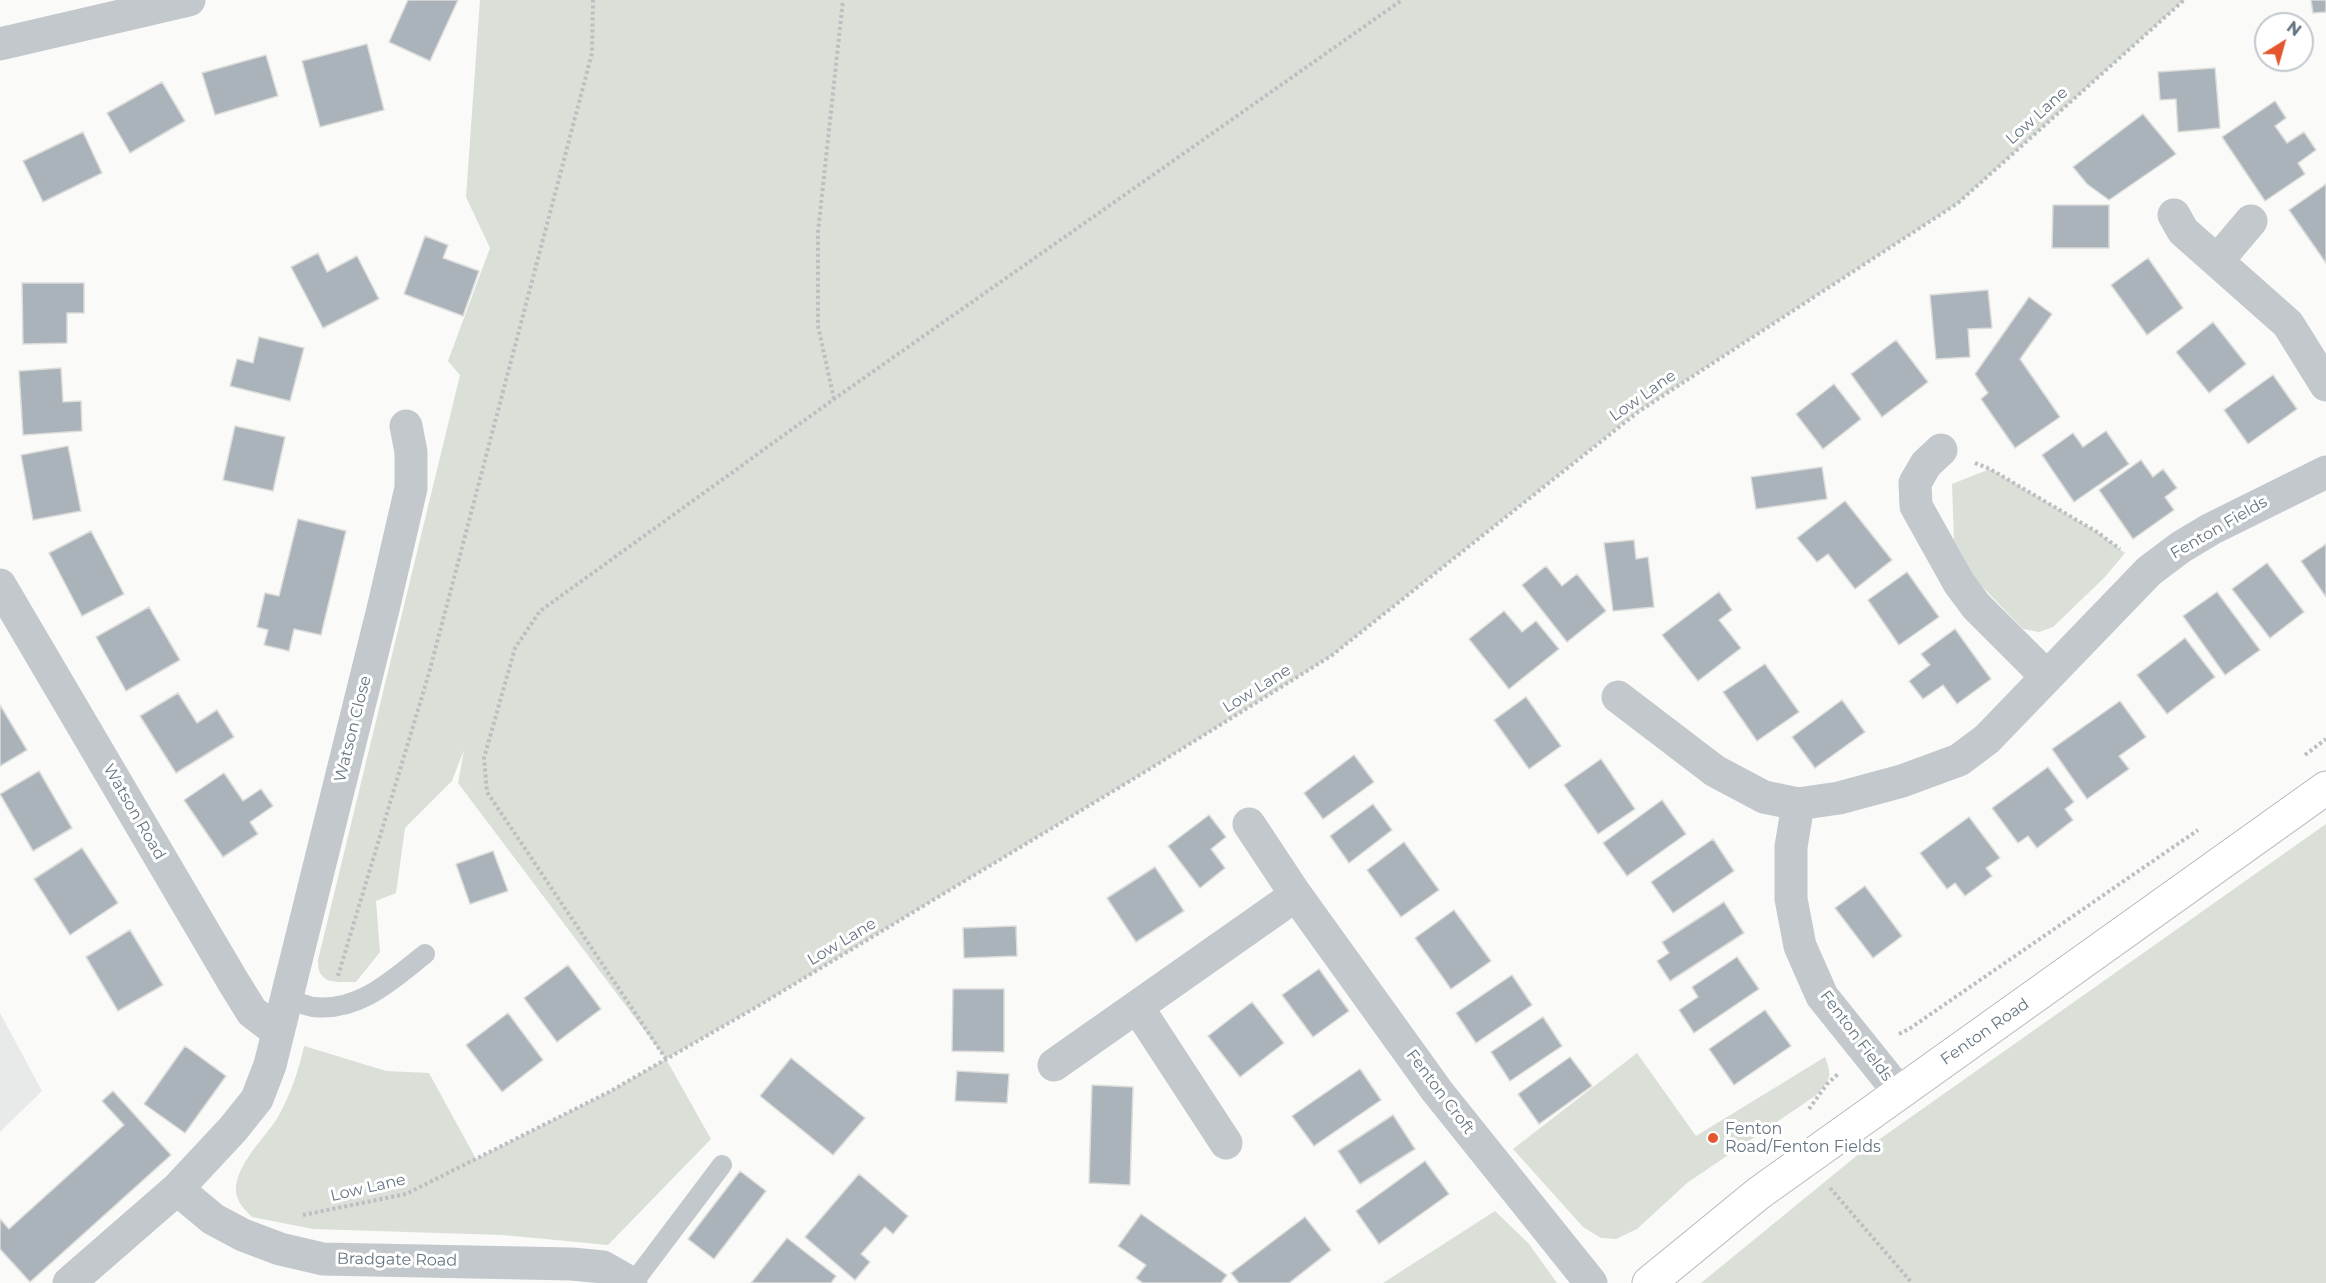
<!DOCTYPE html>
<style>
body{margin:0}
#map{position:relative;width:2326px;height:1283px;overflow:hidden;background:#fafaf8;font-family:Montserrat,sans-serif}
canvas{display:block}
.north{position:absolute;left:2254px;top:12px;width:60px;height:60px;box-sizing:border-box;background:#fff;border:2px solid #c1c8cd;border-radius:50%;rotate:37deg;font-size:16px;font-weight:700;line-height:24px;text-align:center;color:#657683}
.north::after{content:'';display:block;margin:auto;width:21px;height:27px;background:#e4572e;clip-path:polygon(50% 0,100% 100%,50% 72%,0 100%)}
</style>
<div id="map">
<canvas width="2326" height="1283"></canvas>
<div class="north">N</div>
</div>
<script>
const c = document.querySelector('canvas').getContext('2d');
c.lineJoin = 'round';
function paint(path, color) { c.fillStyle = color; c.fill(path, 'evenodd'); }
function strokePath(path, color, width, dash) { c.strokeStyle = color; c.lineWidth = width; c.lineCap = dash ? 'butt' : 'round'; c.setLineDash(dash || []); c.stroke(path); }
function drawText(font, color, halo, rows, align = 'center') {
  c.font = font + ' Montserrat,sans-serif'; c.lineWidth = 6; c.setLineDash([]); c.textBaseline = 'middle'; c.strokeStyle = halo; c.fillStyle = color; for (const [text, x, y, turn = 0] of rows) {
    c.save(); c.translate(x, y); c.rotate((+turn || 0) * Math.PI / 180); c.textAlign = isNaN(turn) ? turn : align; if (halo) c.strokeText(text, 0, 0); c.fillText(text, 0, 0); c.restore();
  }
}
paint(new Path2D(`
 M0,1013L42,1091L0,1132Z`), '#e8e9e9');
paint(new Path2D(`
 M480,0H2184L1958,203L1637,412L1331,656L1143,773L758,1006L666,1059L711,1139L608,1245L503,1235L313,1229L252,1217C247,1212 240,1205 238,1199C227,1171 268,1136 279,1115C291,1093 299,1070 304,1046L386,1071L429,1073L476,1159L609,1092L666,1059L458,783L464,750L452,781L405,828L396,893L376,901L380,952L356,982C336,982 317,985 318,960L460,375L448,361L490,248L466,197Z
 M1990,469L2097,532L2125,553L2105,577L2053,627L2039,632L2023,629L1976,580L1954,540L1952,484Z
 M2326,824V1283H1701L1860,1153Z
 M1637,1053L1696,1136L1825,1057C1833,1077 1830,1081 1815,1096L1687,1183L1637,1229L1616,1239L1601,1238L1583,1227L1513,1149Z
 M1495,1211L1529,1244L1557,1283H1383Z`), '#dadfd7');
const building = new Path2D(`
 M408,0H458L430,61L389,42Z
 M2311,0H2326V12L2313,13Z
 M367,44L384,110L320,127L302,61Z
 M266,55L278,96L215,115L202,73Z
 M2215,68L2220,128L2178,132L2176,99L2160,100L2158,72Z
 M162,82L185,121L130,153L107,113Z
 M2275,101L2286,118L2275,126L2287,143L2304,132L2316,150L2298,163L2305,174L2265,201L2222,137Z
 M2143,114L2176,154L2109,200L2087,184L2073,167Z
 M83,132L102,173L43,202L23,161Z
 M2326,184V263L2289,210Z
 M2053,205H2109V248H2052Z
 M425,236L448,245L443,258L479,271L463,316L404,294Z
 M318,253L327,272L357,256L379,299L323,328L291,267Z
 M2148,258L2183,308L2147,335L2111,285Z
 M22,283H84V313H67V343L23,344Z
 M1988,290L1992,328L1968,329L1970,357L1936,359L1930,295Z
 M2029,297L2052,314L2020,359L2060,417L2015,448L1981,399L1988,393L1975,374Z
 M2213,322L2246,364L2209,393L2176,352Z
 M259,337L304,348L290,401L230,386L237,359L253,363Z
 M1896,340L1928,382L1882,417L1851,374Z
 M61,368L63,402L81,401L82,431L23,435L19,371Z
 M2273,375L2297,409L2248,444L2224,410Z
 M1834,384L1861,419L1823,449L1796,414Z
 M235,426L285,437L273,491L223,480Z
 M2106,431L2129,464L2074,502L2042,455L2073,433L2083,447Z
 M68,446L81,511L33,520L21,455Z
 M2141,460L2153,477L2163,469L2177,488L2165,497L2174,510L2133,539L2099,490Z
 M1822,467L1827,499L1756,509L1751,477Z
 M1845,501L1892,560L1855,589L1828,554L1817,562L1797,538Z
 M298,519L346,531L321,635L294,629L289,651L264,645L268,630L257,627L265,593L279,596Z
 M91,531L124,594L82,616L49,553Z
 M1634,540L1636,559L1648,557L1654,607L1613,611L1604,543Z
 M2326,544V597L2301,561Z
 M2267,563L2304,612L2270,638L2232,589Z
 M1546,566L1562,586L1577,574L1606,611L1567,642L1522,585Z
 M1907,572L1939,617L1899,645L1868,600Z
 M1719,592L1732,610L1719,620L1741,648L1698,681L1662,635Z
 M2217,592L2260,650L2225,675L2183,616Z
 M149,607L180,660L126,691L96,637Z
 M1504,611L1522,632L1536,621L1559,649L1509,689L1469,639Z
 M1955,629L1991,679L1957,704L1943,685L1923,699L1909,681L1930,665L1921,654Z
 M2185,638L2215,677L2167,714L2137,675Z
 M1765,664L1799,712L1757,741L1723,692Z
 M178,693L197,723L217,710L234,737L176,773L140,716Z
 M1526,697L1561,746L1529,769L1494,720Z
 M1842,700L1865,732L1815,768L1792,737Z
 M2120,701L2146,737L2119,756L2129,769L2087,799L2052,749Z
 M0,705L27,750L0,766Z
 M1354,755L1374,782L1323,819L1304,793Z
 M1601,759L1635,809L1598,834L1564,785Z
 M2048,767L2074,802L2065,809L2073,820L2037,848L2028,836L2018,843L1992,808Z
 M39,771L72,828L33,851L0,794Z
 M224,773L243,801L261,789L273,806L250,822L258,834L223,857L184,800Z
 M1662,800L1686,834L1627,876L1603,843Z
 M1373,804L1392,830L1349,863L1330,836Z
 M1209,815L1226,837L1211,849L1225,868L1200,888L1168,846Z
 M1969,817L2000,858L1986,868L1992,876L1965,896L1955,883L1947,889L1920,853Z
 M1713,839L1734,871L1673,913L1651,882Z
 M1404,842L1439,890L1401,917L1367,870Z
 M82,848L118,903L70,935L34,879Z
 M493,851L508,891L470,904L456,864Z
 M1155,867L1184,911L1136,942L1107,898Z
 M1865,886L1902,936L1873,958L1835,908Z
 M1724,902L1744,933L1670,981L1657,961L1669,953L1662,942Z
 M1454,910L1491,961L1451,989L1415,938Z
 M1016,926L1017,956L964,958L963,928Z
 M130,930L163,985L118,1011L86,957Z
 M1737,957L1759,989L1694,1033L1679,1010L1698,997L1692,987Z
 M568,965L601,1009L557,1042L524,998Z
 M1319,969L1349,1011L1313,1037L1282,995Z
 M1512,975L1532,1005L1476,1043L1456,1013Z
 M953,989H1004V1052L952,1051Z
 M1252,1002L1284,1043L1240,1077L1208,1036Z
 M1765,1010L1791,1046L1734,1085L1709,1049Z
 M508,1013L543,1060L502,1092L466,1045Z
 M1543,1017L1562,1046L1510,1081L1491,1052Z
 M185,1046L226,1076L185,1133L144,1104Z
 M1570,1057L1592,1086L1539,1124L1518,1094Z
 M791,1058L865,1118L833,1155L760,1096Z
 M1360,1069L1381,1100L1314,1146L1292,1116Z
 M957,1071L1009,1074L1007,1103L955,1101Z
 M1092,1085L1133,1087L1130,1185L1089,1183Z
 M113,1091L171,1155L30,1282L0,1249V1219L9,1229L124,1125L102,1101Z
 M1393,1115L1415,1149L1360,1184L1338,1151Z
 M1425,1161L1449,1194L1379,1244L1356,1211Z
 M740,1171L766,1191L714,1259L688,1239Z
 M859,1174L908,1216L893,1234L885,1227L861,1254L870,1262L855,1280L805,1237Z
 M1141,1214L1227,1275L1221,1283H1143L1136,1278L1146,1265L1118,1246Z
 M1305,1217L1331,1250L1289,1283H1239L1231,1273Z
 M787,1238L836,1276L831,1283H751Z`);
paint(building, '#aab3b9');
strokePath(building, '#dcdcda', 1.5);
const secondary = new Path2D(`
 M1649,1283L1759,1193L2326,788`);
strokePath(secondary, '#b3babf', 35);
strokePath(new Path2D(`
 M834,399L818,326V232L843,0
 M1975,463L1990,469L2097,532L2120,549
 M2305,755L2326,739
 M338,976L429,673L592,53L593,0
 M1899,1034L1909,1029L2198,830
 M666,1059L487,792L484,758L515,648L540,611L834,399L1402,0
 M1809,1109L1827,1084L1839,1073
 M1830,1188L1912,1283
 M303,1215L406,1194L609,1092L758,1006L1143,773L1331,656L1638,412L1958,203L2184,0`), '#bbbfc2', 4, [3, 3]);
strokePath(new Path2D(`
 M286,999C295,1001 304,1005 313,1007C359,1012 392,980 425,954
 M633,1283L722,1165`), '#c3c8cc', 20);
strokePath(new Path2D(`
 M0,44L189,0
 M2174,215L2183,231L2288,324L2326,385
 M2218,260L2251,221
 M1941,450L1926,464L1915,483L1916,506L1959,583L1976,606L2046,676
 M0,585L234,983L252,1012L277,1031
 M1618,697L1715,771L1764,797L1798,804L1839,798L1902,781L1959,760L1987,739L2149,571L2181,547L2211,529L2326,472
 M1798,804L1791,847V899L1800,946L1822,996L1899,1092
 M1249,824L1296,895L1437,1091L1591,1283
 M1138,1008L1226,1143
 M1054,1065L1296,895
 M177,1189L213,1219L243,1235L280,1249L323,1259L572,1264L603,1267L631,1283
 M69,1283L177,1189L233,1129L257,1099L270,1065L384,605L411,488V452L406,426`), '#c3c8cc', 33);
strokePath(secondary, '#fff', 33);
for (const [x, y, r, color] of [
 [1713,1138,6,"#e4572e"]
]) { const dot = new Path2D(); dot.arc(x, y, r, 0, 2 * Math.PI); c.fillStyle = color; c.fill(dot); strokePath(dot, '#fff', 2); }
drawText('16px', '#657683', '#fff', [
 ["Low Lane",2037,116,-42],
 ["Low Lane",1643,396,-35],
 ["Fenton Fields",2219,528,-30],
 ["Low Lane",1257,689,-32],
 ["Watson Close",353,729,-76],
 ["Watson Road",134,812,60],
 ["Low Lane",842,942,-31],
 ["Fenton Road",1985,1032,-35],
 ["Fenton Fields",1856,1036,53],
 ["Fenton Croft",1440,1092,53],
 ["Low Lane",368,1188,-13],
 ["Bradgate Road",397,1260,1]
]);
drawText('16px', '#657683', '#fff', [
 ["Fenton",1725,1129],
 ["Road/Fenton Fields",1725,1147]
], 'left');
</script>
